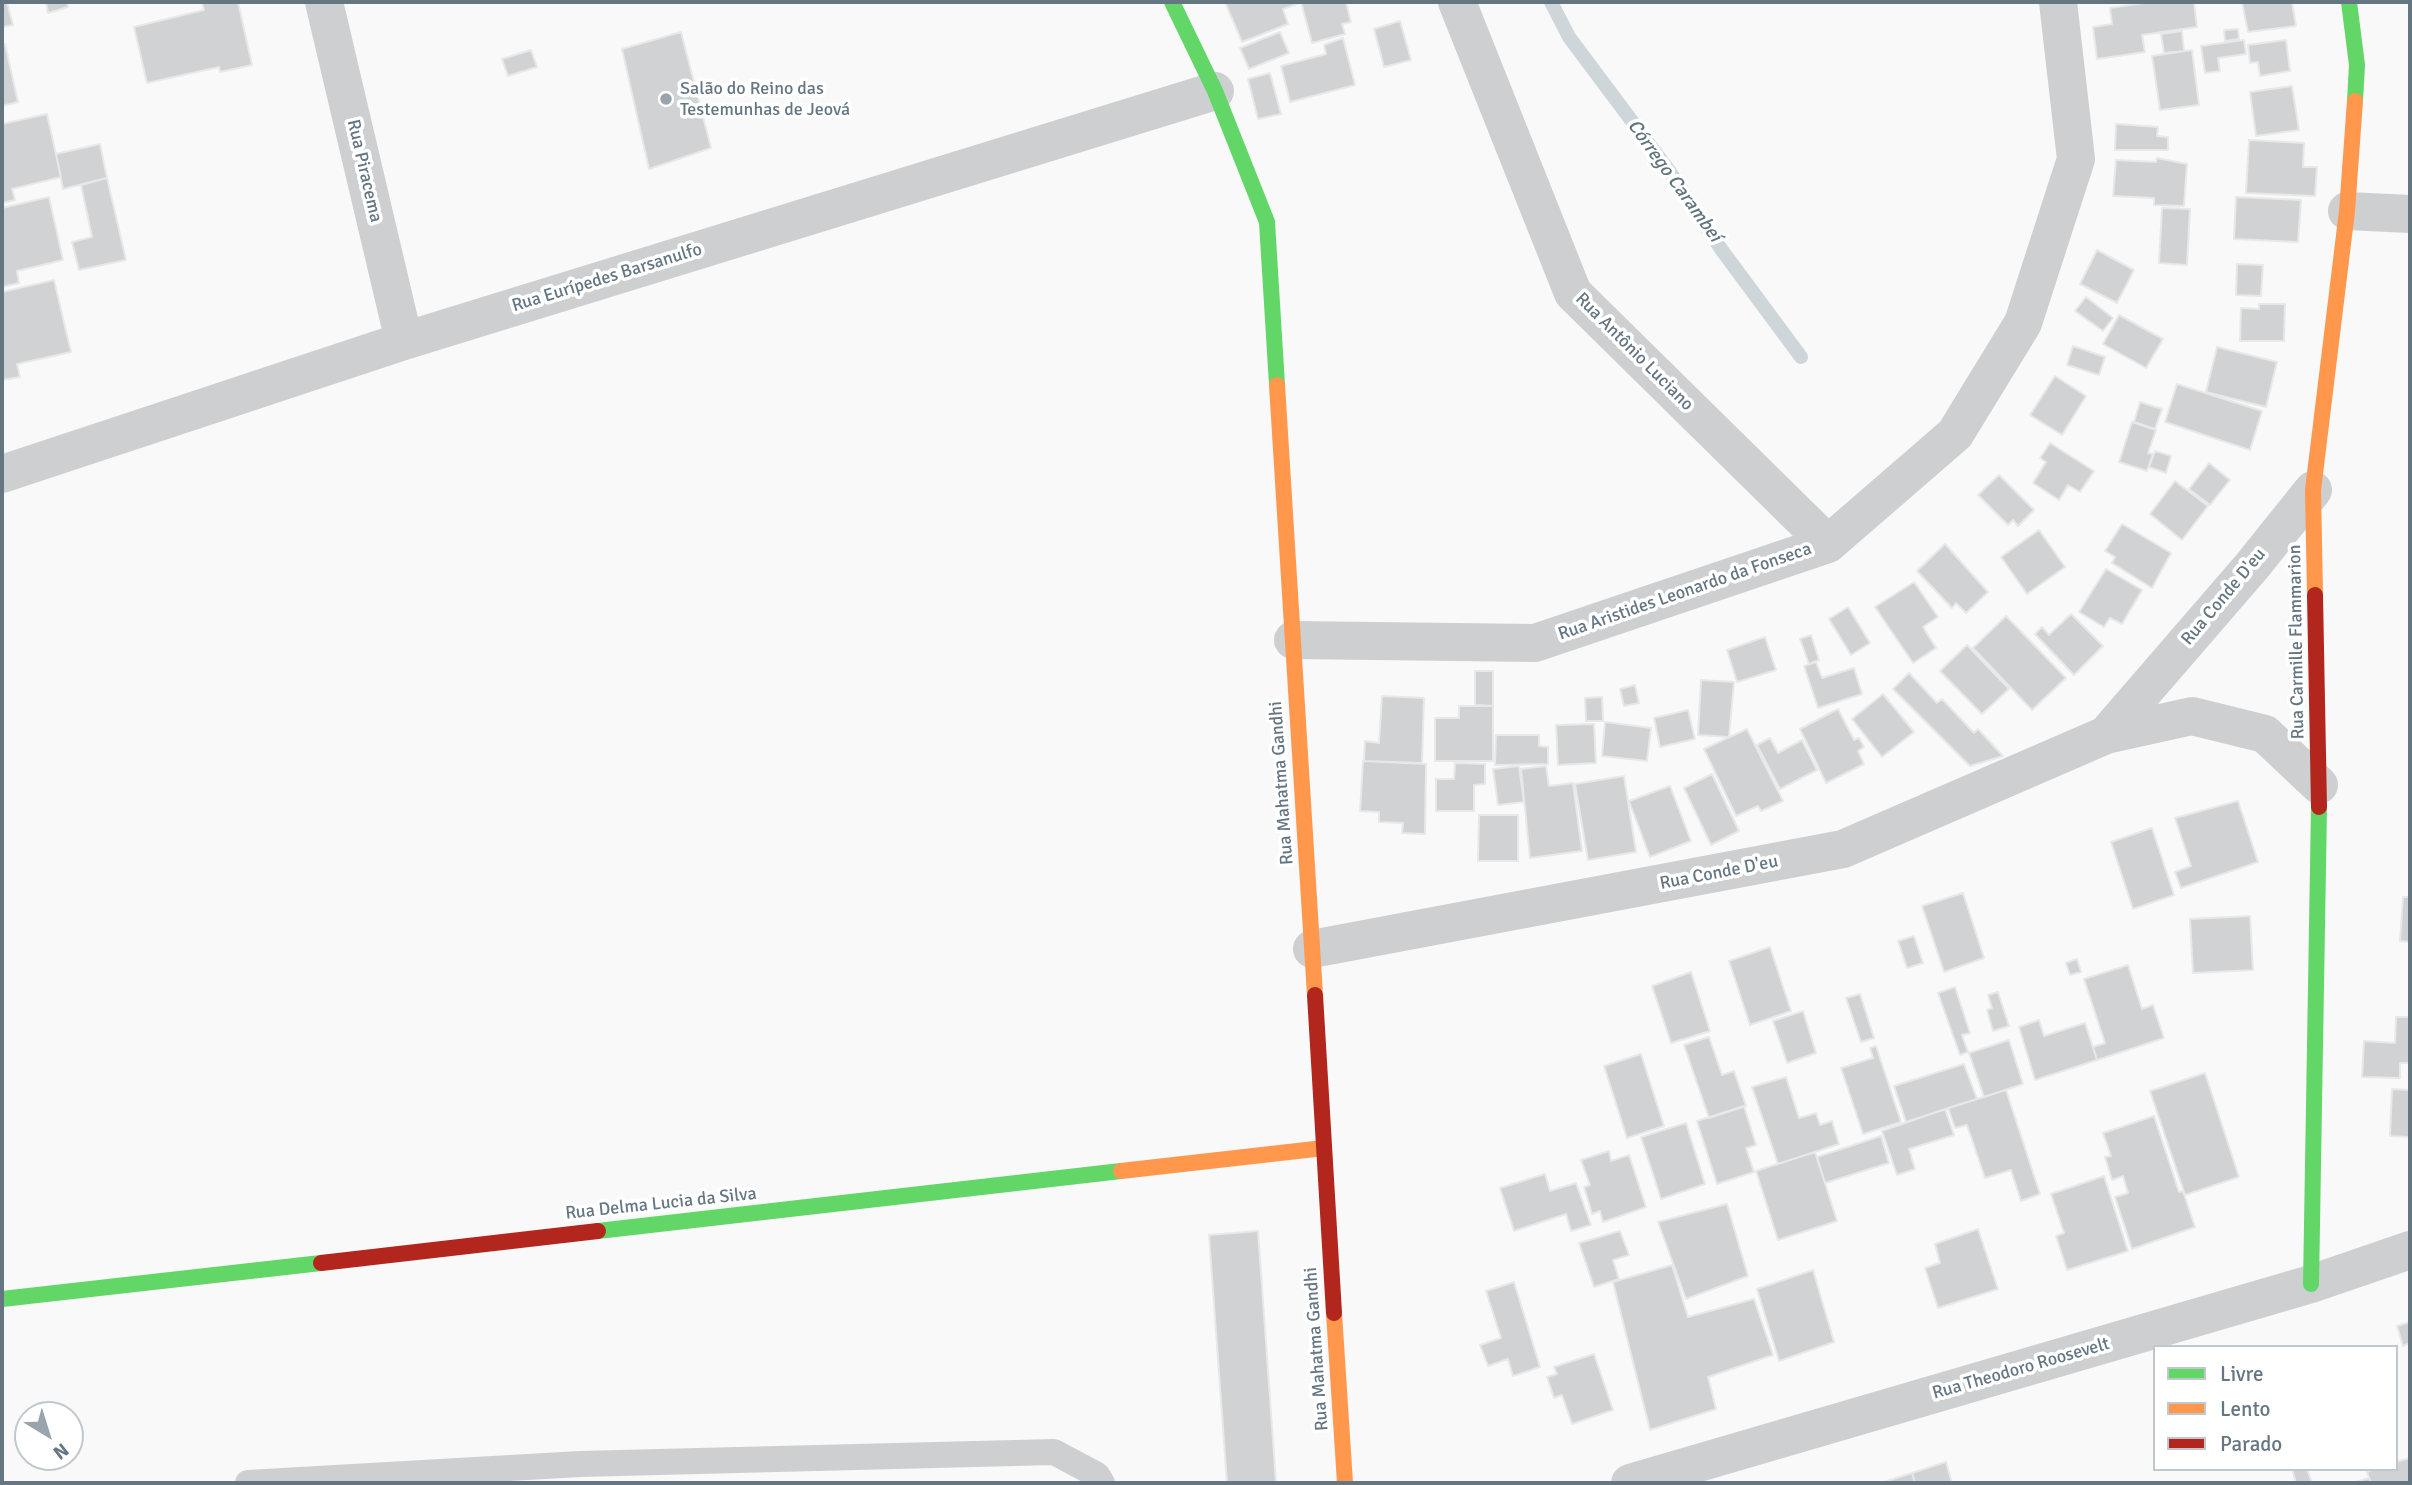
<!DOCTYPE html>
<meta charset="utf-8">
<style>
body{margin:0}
#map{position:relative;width:2412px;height:1485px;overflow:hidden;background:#f9f9f9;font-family:Signika,sans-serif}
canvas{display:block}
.frame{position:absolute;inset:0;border:4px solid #657683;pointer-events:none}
.legend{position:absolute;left:2153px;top:1345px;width:245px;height:126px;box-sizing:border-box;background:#fff;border:2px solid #c1c8cd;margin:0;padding:9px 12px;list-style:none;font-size:21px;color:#657683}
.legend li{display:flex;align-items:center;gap:14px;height:35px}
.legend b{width:35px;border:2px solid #c1c8cd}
.north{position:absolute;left:14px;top:1401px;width:70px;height:70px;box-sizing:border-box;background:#fff;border:2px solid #c1c8cd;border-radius:50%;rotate:142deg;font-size:19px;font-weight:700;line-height:28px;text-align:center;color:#657683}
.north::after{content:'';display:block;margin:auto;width:24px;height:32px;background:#99a4ac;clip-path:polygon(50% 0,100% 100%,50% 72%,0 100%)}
</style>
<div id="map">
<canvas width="2412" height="1485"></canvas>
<div class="frame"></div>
<ul class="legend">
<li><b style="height:9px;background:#63d668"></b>Livre</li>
<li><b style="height:9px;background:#ff974d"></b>Lento</li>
<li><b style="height:9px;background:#b3261e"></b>Parado</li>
</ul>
<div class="north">N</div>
</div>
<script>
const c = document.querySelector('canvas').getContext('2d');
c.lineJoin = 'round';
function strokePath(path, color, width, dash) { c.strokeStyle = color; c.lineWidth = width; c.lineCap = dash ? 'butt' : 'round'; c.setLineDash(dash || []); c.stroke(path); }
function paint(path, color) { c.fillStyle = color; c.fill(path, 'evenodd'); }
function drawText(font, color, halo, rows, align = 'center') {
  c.font = font + ' Signika,sans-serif'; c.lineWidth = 7; c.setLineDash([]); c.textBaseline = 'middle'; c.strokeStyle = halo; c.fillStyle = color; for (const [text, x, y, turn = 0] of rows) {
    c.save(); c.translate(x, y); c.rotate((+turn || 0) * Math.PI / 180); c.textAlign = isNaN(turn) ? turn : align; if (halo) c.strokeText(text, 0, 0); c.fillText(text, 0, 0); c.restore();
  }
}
strokePath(new Path2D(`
 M1551,2L1569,37L1670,172L1721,249L1801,357`), '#ced6d9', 14);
const building = new Path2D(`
 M2,2H7L13,25L2,27Z
 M46,2H67L68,7L48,13Z
 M202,2H238L252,65L220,72L219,67L147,83L134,27L204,10Z
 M1225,2H1296L1297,4L1283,9L1288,24L1242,42Z
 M1301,2H1346L1351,22L1342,24L1345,34L1312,43Z
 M2152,2H2194L2197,27L2142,35L2145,52L2097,59L2093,27L2112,24L2110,8Z
 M2242,2H2292L2296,26L2248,32Z
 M1400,21L1411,60L1384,67L1374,29Z
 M2238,29L2239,39L2225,41L2224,30Z
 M2182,31L2184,51L2164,53L2161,34Z
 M681,32L711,148L649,169L622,49Z
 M1280,32L1289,53L1249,69L1240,48Z
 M1343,38L1355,85L1290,102L1281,66L1326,54L1324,45Z
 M2244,40L2246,54L2218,58L2220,71L2205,73L2201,46Z
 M2286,40L2290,71L2260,76L2258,62L2250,63L2248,45Z
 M5,44L18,102L2,106V45Z
 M531,50L537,67L508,76L502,59Z
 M2192,50L2199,105L2160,110L2152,56Z
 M1270,73L1281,114L1258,119L1248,79Z
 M2292,86L2299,130L2256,136L2250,92Z
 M47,114L61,177L12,189L15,200L2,203V124Z
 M2116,124L2158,127L2157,136L2168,137V150H2115Z
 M2249,140L2304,143L2303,167H2317L2315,196L2246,193Z
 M100,144L107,178L63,189L56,154Z
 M2157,158L2187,164L2184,206L2154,205V198L2113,196L2116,160L2156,162Z
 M107,178L126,260L79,270L72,242L92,237L81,185Z
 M49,197L63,260L17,271L19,283L2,287V208Z
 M2236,197L2301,200L2298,242L2234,239Z
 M2162,208L2190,209L2187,265L2159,263Z
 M2097,250L2134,270L2117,303L2080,284Z
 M2237,264L2263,265L2261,296L2236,295Z
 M54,280L71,352L17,364L20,377L2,380V292Z
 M2086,297L2113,318L2103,331L2075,311Z
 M2259,304H2285L2284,341H2240L2241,308L2259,309Z
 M2119,315L2163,339L2146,368L2103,344Z
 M2073,346L2105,357L2099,375L2067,365Z
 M2217,347L2277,362L2266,407L2206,392Z
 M2055,376L2086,396L2062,435L2030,415Z
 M2177,384L2262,411L2250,450L2165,422Z
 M2140,402L2162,409L2155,429L2134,422Z
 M2132,422L2156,430L2148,453L2153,454L2147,471L2119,462Z
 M2050,443L2094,471L2080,492L2068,485L2059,500L2033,483L2046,462L2040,458Z
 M2155,451L2171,456L2166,473L2149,467Z
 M2209,463L2230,480L2210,505L2189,489Z
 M1999,475L2034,510L2018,526L2013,520L2008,525L1978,495Z
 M2175,481L2208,506L2182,540L2150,514Z
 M2122,524L2171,553L2152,588L2112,563L2115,557L2105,551Z
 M2039,530L2065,567L2027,594L2001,557Z
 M1945,544L1988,592L1966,613L1956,603L1952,608L1917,571Z
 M2106,569L2142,590L2122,624L2110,618L2104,627L2079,612Z
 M1914,582L1938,617L1923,627L1936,648L1913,663L1875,607Z
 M1848,607L1870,643L1851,655L1829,619Z
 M2071,614L2103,646L2074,675L2035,634L2042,627L2049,635Z
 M2006,616L2066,678L2032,710L1973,648Z
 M1811,635L1819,660L1809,664L1800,639Z
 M1765,637L1776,670L1737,682L1727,650Z
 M1967,645L2009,689L1982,714L1940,671Z
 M1816,662L1822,678L1854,668L1862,694L1818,708L1804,666Z
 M1475,671H1493V706L1475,705Z
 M1909,673L1937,703L1942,699L1974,733L1978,729L2003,756L1970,766L1893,689Z
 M1701,680L1734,682L1729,737L1698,735Z
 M1635,685L1639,703L1624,706L1620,689Z
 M1883,694L1914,732L1882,757L1852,719Z
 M1382,696L1424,698L1422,763L1364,761L1365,741L1379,743Z
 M1602,697L1603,721H1586L1585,698Z
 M1459,706H1493V761H1435V718H1459Z
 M1838,709L1854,740L1859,738L1864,747L1858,751L1864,764L1826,783L1800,729Z
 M1688,710L1695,739L1660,747L1654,718Z
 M1605,722L1651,728L1647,761L1602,756Z
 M1594,724L1596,763L1558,765L1556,725Z
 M1747,729L1783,801L1761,811L1758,806L1736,816L1704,749Z
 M1496,735H1539V746L1548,747V764L1495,765Z
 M1770,738L1778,753L1802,740L1817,770L1780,789L1757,745Z
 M1363,761L1426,764L1425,834L1402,833L1403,823L1379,822V812L1360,811Z
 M1455,763L1485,764V784L1474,785V811H1436V779H1454Z
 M1519,766L1524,802L1498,805L1493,769Z
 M1546,766L1549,786L1573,783L1582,851L1530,858L1521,769Z
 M1712,774L1739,831L1711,845L1684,788Z
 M1624,776L1636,852L1588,860L1575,784Z
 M1670,786L1691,841L1650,857L1629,801Z
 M2238,801L2258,862L2181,888L2175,872L2191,866L2175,818Z
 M1479,815H1518V861H1478Z
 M2152,828L2174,895L2133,909L2111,842Z
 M1963,893L1984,958L1944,972L1922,906Z
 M2403,897H2410V942L2400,941Z
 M2250,916L2253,970L2193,973L2190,919Z
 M1914,936L1923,963L1907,968L1898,941Z
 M1770,947L1791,1011L1750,1025L1729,961Z
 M2077,959L2081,972L2070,975L2066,963Z
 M2128,965L2142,1009L2153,1005L2164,1038L2097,1060L2093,1047L2105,1043L2084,979Z
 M1691,972L1710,1031L1671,1043L1652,986Z
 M1955,987L1970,1033L1962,1035L1968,1052L1960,1055L1938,993Z
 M1998,992L2009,1026L1993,1031L1987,1010L1992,1008L1988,995Z
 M1860,994L1874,1038L1861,1042L1846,998Z
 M1803,1011L1816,1053L1787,1063L1773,1021Z
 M2396,1017H2410V1063H2400V1078L2362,1077L2364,1041L2395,1043Z
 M2039,1020L2044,1036L2085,1023L2097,1060L2035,1080L2019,1027Z
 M1709,1037L1722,1075L1734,1071L1746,1106L1709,1118L1684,1045Z
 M2009,1040L2023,1084L1984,1097L1969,1053Z
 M1876,1046L1901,1122L1863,1134L1841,1068L1873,1058L1870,1048Z
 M1641,1054L1664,1126L1627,1138L1604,1066Z
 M1964,1064L1977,1099L1906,1122L1894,1086Z
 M2205,1073L2239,1177L2185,1195L2150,1091Z
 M1786,1077L1799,1118L1816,1113L1820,1125L1832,1121L1839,1144L1778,1164L1752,1087Z
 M2392,1089L2410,1090V1137L2390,1136Z
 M2006,1090L2040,1194L2021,1201L2011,1170L1985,1178L1967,1125L1955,1128L1948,1108Z
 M1744,1106L1756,1145L1746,1148L1754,1172L1717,1184L1697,1121Z
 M1945,1109L1954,1135L1909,1149L1915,1169L1897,1175L1882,1131Z
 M2154,1116L2179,1192L2183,1191L2195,1227L2132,1249L2115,1197L2128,1193L2123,1176L2112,1180L2105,1157L2111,1156L2103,1133Z
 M1686,1123L1705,1184L1661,1199L1641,1137Z
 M1881,1136L1889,1163L1825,1183L1817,1157Z
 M1609,1151L1611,1161L1629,1155L1646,1207L1603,1222L1600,1211L1592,1214L1584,1187L1590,1185L1581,1160Z
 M1815,1152L1837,1221L1778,1240L1756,1171Z
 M1545,1174L1550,1191L1576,1183L1591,1225L1571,1231L1566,1214L1514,1231L1500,1188Z
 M2104,1176L2128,1251L2067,1270L2056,1236L2064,1233L2051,1194Z
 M1727,1204L1748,1276L1686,1299L1658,1222Z
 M1978,1229L1998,1289L1938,1308L1925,1268L1940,1263L1935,1244Z
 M1258,1231L1276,1483H1227L1209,1235Z
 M1620,1231L1629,1255L1613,1260L1619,1279L1594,1287L1579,1243Z
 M1672,1265L1688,1317L1754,1299L1773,1355L1708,1377L1716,1409L1650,1430L1613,1282Z
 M1813,1270L1834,1342L1779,1361L1757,1289Z
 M1514,1282L1540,1367L1513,1376L1508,1359L1488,1366L1480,1345L1501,1338L1486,1291Z
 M2410,1322V1343L2403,1346L2397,1326Z
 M1594,1354L1613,1410L1572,1424L1562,1395L1554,1398L1547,1377L1557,1374L1554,1367Z
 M2410,1458V1483H2371L2367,1472L2375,1469H2396V1462Z
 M1946,1462L1952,1483H1915L1912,1473Z
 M2292,1469H2307L2312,1483H2296Z
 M1912,1473L1915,1483H1881Z
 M2369,1478L2371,1483H2352Z`);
paint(building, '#d0d2d3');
strokePath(building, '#e8e8e8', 2);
strokePath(new Path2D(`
 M248,1483L580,1464L1054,1452L1097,1475L1102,1483`), '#cecfd0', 26);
strokePath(new Path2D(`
 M324,2L404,341
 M1457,2L1573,293L1828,544
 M2347,211L2410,214
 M2,474L404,341L1215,91
 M1293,640L1535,643L1828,544L1955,434L2023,323L2076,159L2058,2
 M2106,735L2252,566L2313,490
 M1312,949L1843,849L2106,735L2192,716L2265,734L2319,785
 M1630,1483L2311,1284L2410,1250`), '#cecfd0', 38);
strokePath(new Path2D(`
 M1172,2L1215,91L1267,222L1277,385
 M2349,2L2357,65L2355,101
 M598,1231L1121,1171
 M2311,1284L2319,807
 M2,1299L321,1263`), '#63d668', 16);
strokePath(new Path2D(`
 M1277,385L1315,995
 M2315,595L2313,490L2347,211L2355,101
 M1121,1171L1324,1148
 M1334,1313L1345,1483`), '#ff974d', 16);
strokePath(new Path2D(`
 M2315,595L2319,807
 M1315,995L1334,1313
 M321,1263L598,1231`), '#b3261e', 16);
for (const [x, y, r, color] of [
 [666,99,7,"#99a4ac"]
]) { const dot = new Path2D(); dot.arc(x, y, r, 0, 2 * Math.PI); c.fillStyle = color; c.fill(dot); strokePath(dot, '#fff', 2.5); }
drawText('18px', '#657683', '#fff', [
 ["Salão do Reino das",680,89],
 ["Testemunhas de Jeová",680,110]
], 'left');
drawText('18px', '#657683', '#fff', [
 ["Rua Piracema",364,171,77],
 ["Rua Eurípedes Barsanulfo",607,278,-17],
 ["Rua Antônio Luciano",1634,352,45],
 ["Rua Aristides Leonardo da Fonseca",1685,592,-19],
 ["Rua Conde D'eu",2224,597,-50],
 ["Rua Carmille Flammarion",2297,642,-91],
 ["Rua Mahatma Gandhi",1282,783,-94],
 ["Rua Conde D'eu",1719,873,-11],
 ["Rua Delma Lucia da Silva",661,1204,-6],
 ["Rua Mahatma Gandhi",1317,1349,-94],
 ["Rua Theodoro Roosevelt",2021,1369,-16]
]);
drawText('italic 19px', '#60757c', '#fff', [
 ["Córrego Carambeí",1674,181,54]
]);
</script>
